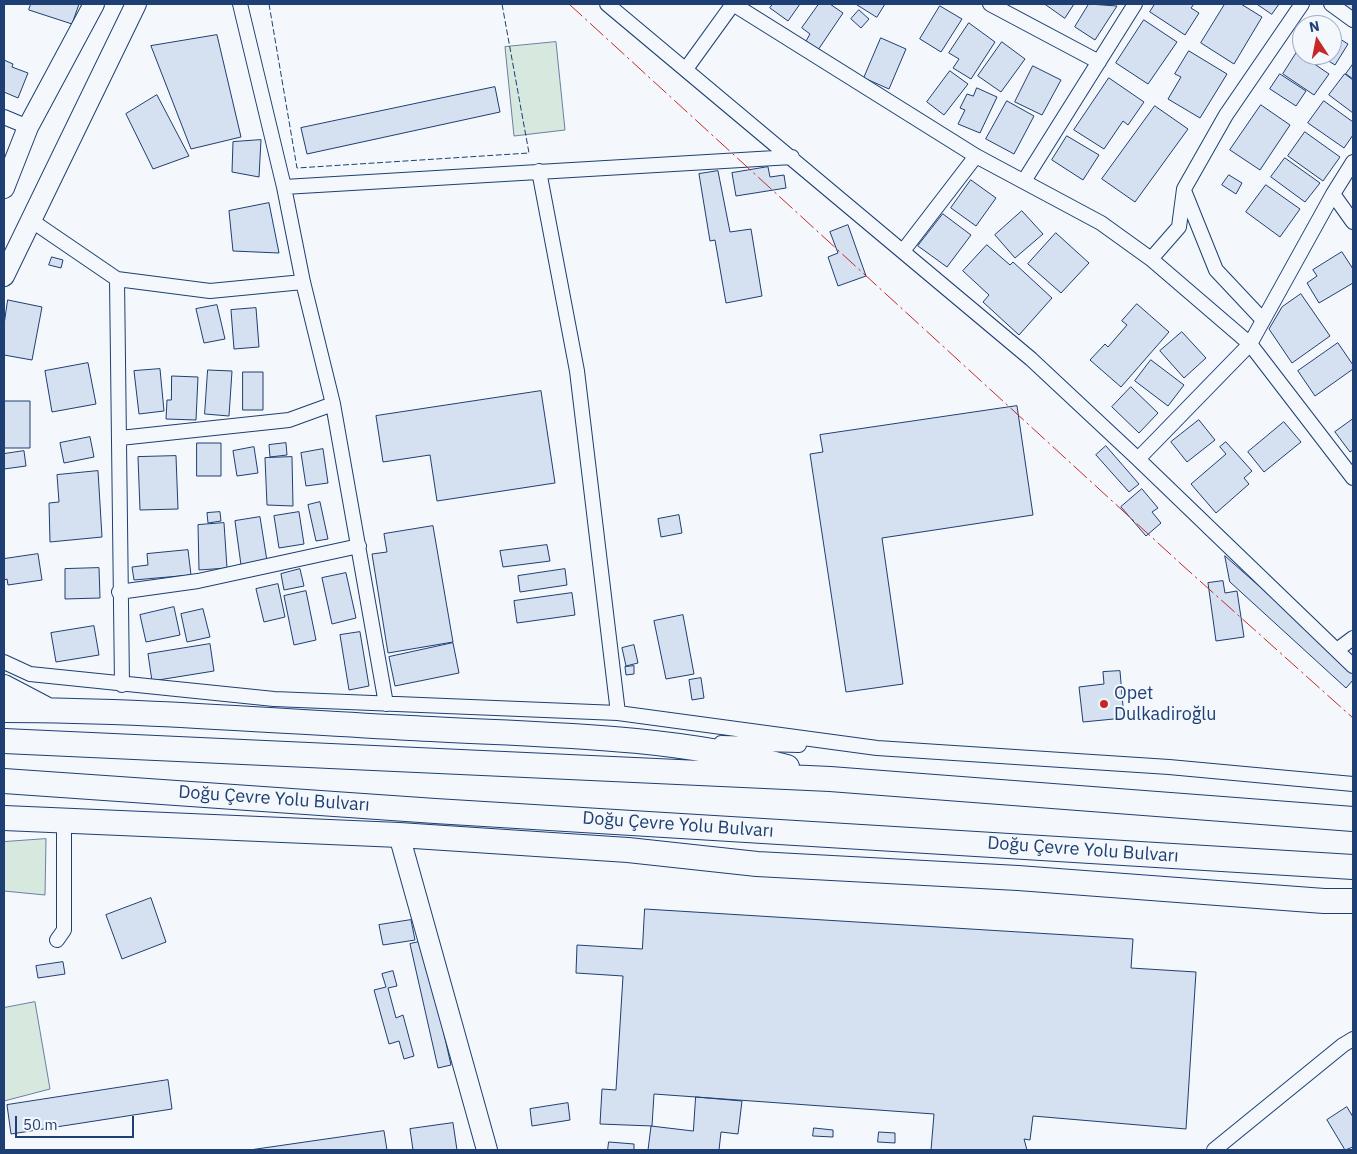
<!DOCTYPE html>
<meta charset="utf-8">
<style>
body{margin:0}
#map{position:relative;width:1357px;height:1154px;overflow:hidden;background:#f4f7fb;font-family:"IBM Plex Sans",sans-serif}
canvas{display:block}
.frame{position:absolute;inset:0;border:5px solid #1d3f73;pointer-events:none}
.north{position:absolute;left:1292px;top:15px;width:50px;height:50px;box-sizing:border-box;background:#f4f7fb;border:1px solid #9eadc5;border-radius:50%;rotate:349deg;font-size:14px;font-weight:700;line-height:20px;text-align:center;color:#1d3f73}
.north::after{content:'';display:block;margin:auto;width:18px;height:22px;background:#c62828;clip-path:polygon(50% 0,100% 100%,50% 72%,0 100%)}
.scale{position:absolute;left:15px;top:1116px;width:119px;height:22px;box-sizing:border-box;border:2px solid #1d3f73;border-top:0;padding-left:6px;font-size:15px;line-height:18px;white-space:nowrap;color:#1d3f73;-webkit-text-stroke:4px #f4f7fb;paint-order:stroke}
</style>
<div id="map">
<canvas width="1357" height="1154"></canvas>
<div class="frame"></div>
<div class="north">N</div>
<div class="scale">50 m</div>
</div>
<script>
const c = document.querySelector('canvas').getContext('2d');
c.lineJoin = 'round';
function paint(path, color) { c.fillStyle = color; c.fill(path, 'evenodd'); }
function strokePath(path, color, width, dash) { c.strokeStyle = color; c.lineWidth = width; c.lineCap = dash ? 'butt' : 'round'; c.setLineDash(dash || []); c.stroke(path); }
function drawText(font, color, halo, rows, align = 'center') {
  c.font = font + ' "IBM Plex Sans",sans-serif'; c.lineWidth = 4; c.setLineDash([]); c.textBaseline = 'middle'; c.strokeStyle = halo; c.fillStyle = color; for (const [text, x, y, turn = 0] of rows) {
    c.save(); c.translate(x, y); c.rotate((+turn || 0) * Math.PI / 180); c.textAlign = isNaN(turn) ? turn : align; if (halo) c.strokeText(text, 0, 0); c.fillText(text, 0, 0); c.restore();
  }
}
const green = new Path2D(`
 M556,42L565,130L514,136L505,47Z
 M46,839L45,895L4,891V842Z
 M35,1002L50,1089L4,1101V1008Z`);
paint(green, '#d7e8df');
strokePath(green, '#687fa3', 1);
const building = new Path2D(`
 M31,4H79L72,24L29,10Z
 M773,4H800L788,21L770,8Z
 M819,4H830L843,13L818,50L806,41L810,34L802,28Z
 M856,4H885L877,17Z
 M1045,4H1074L1065,18Z
 M1089,4L1117,6L1095,40L1075,27Z
 M1155,4H1194L1191,8L1199,13L1185,35L1150,12Z
 M1225,4H1241L1262,17L1234,64L1201,43Z
 M1257,4H1279L1272,14Z
 M1338,4H1353V14Z
 M940,6L962,19L941,52L920,39Z
 M859,10L869,19L861,28L851,19Z
 M1144,20L1177,42L1148,84L1116,63Z
 M969,23L995,42L971,79L953,68L959,59L949,53Z
 M1332,34L1348,44L1335,65L1319,55H1332Z
 M217,35L241,137L191,149L151,46Z
 M881,38L906,49L889,89L864,78Z
 M1002,42L1025,59L1001,92L978,76Z
 M1189,51L1227,74L1200,118L1168,99L1181,77L1175,74Z
 M1297,52L1329,74L1314,95L1283,74Z
 M4,60L13,64L12,67L28,73L18,98L4,92Z
 M1353,64V79L1346,74Z
 M1033,66L1061,80L1042,115L1015,102Z
 M950,71L968,84L944,115L927,102Z
 M1280,74L1306,91L1296,106L1270,89Z
 M1345,74L1353,80V113L1329,95Z
 M1109,78L1144,102L1128,125L1123,121L1104,149L1074,130Z
 M495,87L500,112L307,154L301,128Z
 M977,88L997,97L980,133L958,124L965,110L960,108L967,94L973,96Z
 M157,95L189,156L153,169L126,114Z
 M1007,101L1034,116L1014,154L986,139Z
 M1324,101L1353,122V135L1344,148L1308,123Z
 M1261,105L1290,125L1260,170L1230,150Z
 M1155,106L1188,129L1135,202L1102,179Z
 M1305,132L1340,157L1323,181L1288,156Z
 M1067,136L1099,155L1083,180L1052,160Z
 M261,140L259,177L232,172L233,142Z
 M1285,158L1320,183L1305,202L1271,177Z
 M768,167L770,177L784,175L786,188L736,196L732,173Z
 M718,171L730,232L751,229L762,296L726,303L715,240L710,241L699,174Z
 M1229,175L1242,183L1236,194L1222,185Z
 M971,180L996,198L976,226L951,208Z
 M1266,185L1300,209L1280,237L1246,212Z
 M269,203L279,253L233,251L229,211Z
 M1022,211L1043,234L1015,258L995,235Z
 M943,214L971,235L947,267L918,246Z
 M848,225L866,276L838,286L828,257L838,253L830,232Z
 M1056,233L1089,263L1061,293L1028,264Z
 M987,245L1010,265L1013,262L1052,298L1019,335L983,302L989,295L963,271Z
 M1342,252L1353,269V283L1319,303L1307,283L1317,276L1313,270Z
 M52,257L63,260L61,268L49,265Z
 M1301,294L1330,336L1292,363L1269,329L1282,307Z
 M8,300L42,307L32,360L4,355V325Z
 M1137,304L1169,332L1121,387L1090,360L1105,344L1108,347L1127,325L1122,321Z
 M217,305L225,339L204,343L196,309Z
 M256,308L259,347L234,349L231,310Z
 M1182,332L1206,358L1184,378L1160,351Z
 M1338,343L1353,365V369L1315,396L1298,371Z
 M1151,360L1184,385L1168,406L1135,381Z
 M88,363L96,404L52,412L45,371Z
 M160,369L164,411L139,414L134,371Z
 M208,370L232,371L229,416L205,414Z
 M243,372H263V410H243Z
 M172,376L198,377L196,420L166,419L167,400H171Z
 M1131,387L1158,413L1139,433L1112,407Z
 M541,391L555,483L437,501L430,455L383,462L376,416Z
 M4,401H30V448H4Z
 M1017,406L1033,515L882,538L903,684L846,692L810,454L823,452L820,435Z
 M1353,419V450L1350,452L1335,432Z
 M1199,420L1215,440L1187,462L1171,442Z
 M1284,422L1301,442L1264,472L1248,452Z
 M90,437L94,457L64,463L60,443Z
 M1226,442L1252,471L1244,478L1249,484L1216,513L1191,484L1226,454L1220,447Z
 M197,443H221V476H197Z
 M286,443L287,455L270,457L269,445Z
 M1106,446L1139,484L1129,492L1096,455Z
 M254,447L258,473L237,476L233,451Z
 M323,449L328,483L306,486L301,453Z
 M24,451L26,466L4,469V454Z
 M176,456L178,509L140,510L138,457Z
 M292,457L293,506L267,505L265,458Z
 M98,471L102,537L50,542L49,503L59,502L57,475Z
 M1142,489L1158,508L1152,512L1161,523L1146,536L1121,507Z
 M320,502L328,539L316,541L308,505Z
 M220,512L221,521L208,523L207,513Z
 M299,512L304,544L279,548L274,516Z
 M679,515L682,533L661,537L658,519Z
 M260,517L267,561L241,565L235,521Z
 M224,523L227,568L199,570L198,525Z
 M433,526L453,642L388,653L372,554L387,552L384,534Z
 M547,545L550,561L503,567L500,551Z
 M188,550L191,575L134,580L132,567L148,565L147,554Z
 M38,554L42,580L8,585L7,579L4,580V559Z
 M1225,556L1353,669V680L1346,688L1230,582Z
 M99,568L100,598L65,599V569Z
 M300,569L304,586L284,590L281,574Z
 M565,569L567,585L520,592L518,576Z
 M346,573L356,618L332,624L322,578Z
 M1223,581L1225,593L1237,591L1244,637L1216,641L1208,583Z
 M278,584L285,617L264,622L256,589Z
 M306,591L316,640L294,645L284,596Z
 M572,593L575,615L517,623L514,601Z
 M174,607L180,635L146,642L140,615Z
 M203,609L210,637L187,642L181,614Z
 M683,615L694,674L666,679L654,621Z
 M94,626L99,655L56,662L51,633Z
 M360,632L369,686L349,690L340,635Z
 M453,643L459,673L395,686L389,657Z
 M210,644L214,671L152,681L148,654Z
 M634,645L638,663L626,666L622,648Z
 M634,666V674L626,675L625,667Z
 M1120,671L1124,718L1083,722L1079,687L1104,684L1103,672Z
 M701,678L704,698L692,700L689,680Z
 M151,898L166,942L122,959L106,915Z
 M645,909L1133,939L1131,968L1196,972L1186,1129L1033,1116L1030,1140L1024,1139L1027,1150H931L934,1114L654,1094L652,1126L600,1124L602,1089L616,1090L623,976L576,973L577,945L642,949Z
 M411,920L415,940L383,945L379,925Z
 M423,941L451,1065L438,1068L410,944Z
 M63,962L65,974L38,978L36,966Z
 M393,971L397,986L388,988L396,1018L403,1015L414,1056L404,1059L399,1041L389,1044L374,990L386,987L382,974Z
 M168,1080L172,1109L11,1134L7,1105Z
 M696,1097L742,1101L738,1134L721,1132L719,1150H648L651,1126L693,1131Z
 M568,1103L570,1120L532,1126L530,1109Z
 M1347,1107L1353,1117V1147L1345,1150L1327,1120Z
 M453,1123L457,1150H413L410,1129Z
 M814,1128L833,1130V1137L813,1136Z
 M384,1131L387,1150H250Z
 M879,1132L895,1133V1143L878,1142Z
 M609,1142L634,1144V1150H608Z`);
paint(building, '#d5e0f0');
strokePath(building, '#1d3f73', 1);
const minor = new Path2D(`
 M240,4L284,187L303,282L333,404L386,704
 M607,4L1031,359L1138,459L1250,344L1333,194L1353,162
 M733,4L976,156L1101,223L1151,259L1250,344L1353,478
 M990,4L1099,62
 M1331,4L1353,20
 M686,69L733,4
 M4,117L28,127
 M539,171L577,371L618,713
 M1024,181L1135,4
 M284,187L792,157
 M1185,193L1216,270L1263,320
 M1333,194L1353,222
 M32,221L117,279
 M903,251L976,156
 M1151,259L1179,227L1184,189L1226,115L1302,4
 M120,438L289,420L333,404
 M1138,459L1353,666
 M119,592L198,581L359,546
 M1337,650L1353,638
 M4,662L30,674L274,699L618,713L877,748L1169,767L1353,784
 M122,685L117,279L210,291L303,282
 M721,743L799,745
 M57,940L64,930V821
 M1214,1150L1343,1045L1353,1039`);
const secondary = new Path2D(`
 M4,188L28,127L94,4
 M4,276L136,4
 M399,835L487,1150`);
const trunk = new Path2D(`
 M4,687L44,708
 M4,710C139,710 275,721 410,728C537,735 664,734 787,767
 M4,741L830,779L1353,819
 M4,781L435,811L1353,867
 M4,818L399,835L628,850L757,864L1018,878L1324,901H1353`);
strokePath(minor, '#1d3f73', 16);
strokePath(secondary, '#1d3f73', 22);
strokePath(trunk, '#1d3f73', 26);
strokePath(minor, '#f4f7fb', 14);
strokePath(secondary, '#f4f7fb', 20);
strokePath(trunk, '#f4f7fb', 24);
strokePath(new Path2D(`
 M269,4L297,168L529,153L502,4`), '#1d3f73', 1, [6, 2.5]);
strokePath(new Path2D(`
 M569,4L1181,564L1353,718`), '#c62828', 1, [18, 4, 2.5, 4]);
for (const [x, y, r, color] of [
 [1104,704,5,"#c62828"]
]) { const dot = new Path2D(); dot.arc(x, y, r, 0, 2 * Math.PI); c.fillStyle = color; c.fill(dot); strokePath(dot, '#f4f7fb', 2); }
drawText('18px', '#1d3f73', '#f4f7fb', [
 ["Opet",1114,694],
 ["Dulkadiroğlu",1114,715]
], 'left');
drawText('18px', '#1d3f73', '#f4f7fb', [
 ["Doğu Çevre Yolu Bulvarı",274,799,4],
 ["Doğu Çevre Yolu Bulvarı",678,825,4],
 ["Doğu Çevre Yolu Bulvarı",1083,850,4]
]);
</script>
